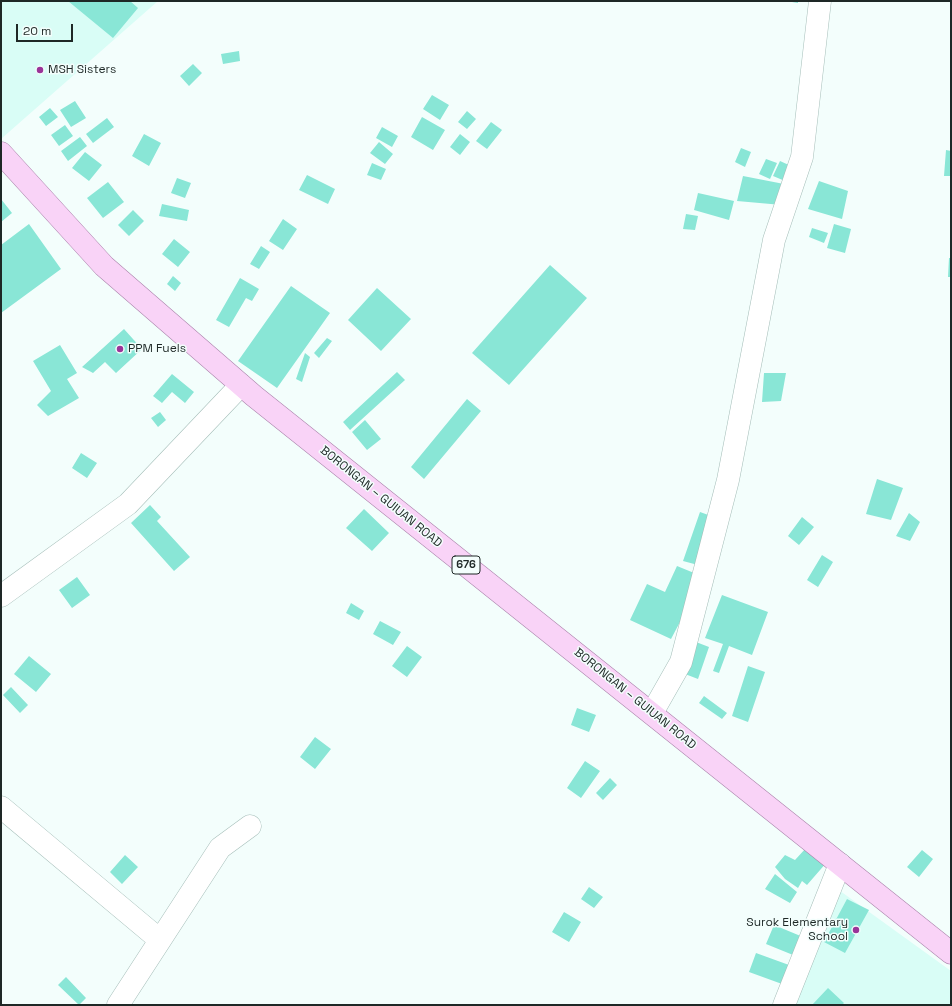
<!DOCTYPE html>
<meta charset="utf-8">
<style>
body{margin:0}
#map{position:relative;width:952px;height:1006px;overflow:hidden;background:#f3fefc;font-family:"Space Grotesk",sans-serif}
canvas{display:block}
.frame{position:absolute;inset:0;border:2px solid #1e2826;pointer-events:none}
.scale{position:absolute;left:16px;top:24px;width:57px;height:18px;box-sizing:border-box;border:2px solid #1e2826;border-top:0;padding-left:5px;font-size:12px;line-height:14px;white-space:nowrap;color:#1e2826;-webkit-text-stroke:3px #f3fefc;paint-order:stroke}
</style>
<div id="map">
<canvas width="952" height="1006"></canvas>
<div class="frame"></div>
<div class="scale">20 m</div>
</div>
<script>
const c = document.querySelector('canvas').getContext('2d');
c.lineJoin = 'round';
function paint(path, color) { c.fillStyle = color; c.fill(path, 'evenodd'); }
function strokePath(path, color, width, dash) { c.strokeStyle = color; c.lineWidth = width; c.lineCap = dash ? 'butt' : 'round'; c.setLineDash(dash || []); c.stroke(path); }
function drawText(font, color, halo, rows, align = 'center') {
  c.font = font + ' "Space Grotesk",sans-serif'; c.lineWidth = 3; c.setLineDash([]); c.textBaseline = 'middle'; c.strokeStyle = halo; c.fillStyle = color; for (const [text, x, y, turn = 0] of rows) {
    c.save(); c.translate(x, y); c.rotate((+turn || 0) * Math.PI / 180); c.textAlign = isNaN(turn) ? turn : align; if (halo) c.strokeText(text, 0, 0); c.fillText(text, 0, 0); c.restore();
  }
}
paint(new Path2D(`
 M1,1H158L1,139Z
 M836,888L951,971V1005H789Z`), '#d9fdf6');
paint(new Path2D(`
 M68,1H130L138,8L113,38Z
 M786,1H798V3Z
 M239,51L240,61L223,64L221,54Z
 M193,64L202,73L189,86L180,76Z
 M432,95L449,105L440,120L423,109Z
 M75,101L86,118L71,127L60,110Z
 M50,108L58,117L46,126L39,117Z
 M467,111L476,119L467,129L458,122Z
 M422,117L445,130L433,150L411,137Z
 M107,118L114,127L93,143L86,134Z
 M491,122L502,130L487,149L476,141Z
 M65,125L73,136L59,146L51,135Z
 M382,127L398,136L392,147L376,138Z
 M144,134L161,143L149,166L132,156Z
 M460,134L470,142L460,155L450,147Z
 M80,137L87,146L68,161L61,151Z
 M379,142L393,154L385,164L370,153Z
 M741,148L751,152L745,167L735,162Z
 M946,150L951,151V176H944Z
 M85,152L102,165L89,181L72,168Z
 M766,159L777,163L770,179L759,174Z
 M780,161L791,166L785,181L773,176Z
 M372,163L386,169L381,180L367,175Z
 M307,175L335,189L328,204L299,190Z
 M743,176L784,184L782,205L737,201Z
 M177,178L191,183L185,198L171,193Z
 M819,181L848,191L842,219L808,209Z
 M108,182L124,202L103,218L87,198Z
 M698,193L734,201L729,220L694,210Z
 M1,199L12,213L1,222Z
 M162,204L189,210L187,221L159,216Z
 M133,210L144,221L129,236L118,225Z
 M686,214L698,216L695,230L683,229Z
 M283,219L297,229L283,250L269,241Z
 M29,224L61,269L1,313V245Z
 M834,224L851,229L845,253L827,248Z
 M812,228L828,233L824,243L809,237Z
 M174,239L190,252L178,267L162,254Z
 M261,246L270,252L259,269L250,264Z
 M949,258H951V277H948Z
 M550,265L587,298L509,385L472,353Z
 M173,276L181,283L175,291L167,284Z
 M240,278L259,289L252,301L246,298L229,327L216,320Z
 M291,286L330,313L277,388L238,361Z
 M377,288L411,319L381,351L348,320Z
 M124,329L142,349L116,373L105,362L93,373L82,367Z
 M327,338L332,341L319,358L314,353Z
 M60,345L77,373L67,379L79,398L48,416L37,405L51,391L33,361Z
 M305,353L310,357L302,382L296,379Z
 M397,372L405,380L350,430L343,422Z
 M764,373H786L781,401L762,402Z
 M172,374L194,392L185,403L172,392L162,403L153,396Z
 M467,399L481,411L424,479L411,467Z
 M160,412L166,420L158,427L151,418Z
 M365,420L381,439L367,450L352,432Z
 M81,453L97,463L87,478L72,468Z
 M877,479L903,488L891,520L866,514Z
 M150,505L161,517L157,521L190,557L174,571L131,523Z
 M364,509L389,533L372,551L346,528Z
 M700,512L714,517L698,565L683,561Z
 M909,513L920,522L910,541L896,536Z
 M802,517L814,527L799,545L788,536Z
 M822,555L833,562L818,587L807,580Z
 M677,566L699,575L691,601L671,639L630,620L647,584L665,592Z
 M77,577L90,595L72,608L59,590Z
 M722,595L768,612L752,655L729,646L719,673L713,671L723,644L705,638Z
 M351,603L364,611L359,620L346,613Z
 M380,621L401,632L393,645L373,634Z
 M696,642L709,647L698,679L685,674Z
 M407,646L422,657L407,677L392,666Z
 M29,656L51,674L36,692L14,674Z
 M748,666L765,672L748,722L732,716Z
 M11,687L28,705L20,713L3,695Z
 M704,696L727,713L722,719L699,703Z
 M577,708L596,715L589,732L571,725Z
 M315,737L331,749L315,769L300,757Z
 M585,761L600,771L581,798L567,788Z
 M610,778L617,785L603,800L596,793Z
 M806,848L827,862L807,885L802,881L798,888L785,879L775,867L785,855L795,860Z
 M922,850L933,859L919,877L907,867Z
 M125,855L138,867L122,884L110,872Z
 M775,874L797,892L790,903L765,889Z
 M589,887L603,897L594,908L581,899Z
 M847,899L869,910L845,953L824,942Z
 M564,912L581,922L569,942L552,932Z
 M774,925L803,937L798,957L766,944Z
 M756,953L789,965L782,984L749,972Z
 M66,977L86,998L79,1005L58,985Z
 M828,988L844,1003L842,1005H812Z`), '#89e6d6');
const minor = new Path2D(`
 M1,596L128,504L241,385
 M652,713L681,662L728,480L774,240L802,157L820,1
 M1,807L160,940
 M118,1005L220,848L250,826
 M784,1005L840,864`);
const primary = new Path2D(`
 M1,153L104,266L254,396L951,953`);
strokePath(minor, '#a5beb9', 23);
strokePath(primary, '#aa84ab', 23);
strokePath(minor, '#fff', 22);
strokePath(primary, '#f9d3f7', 22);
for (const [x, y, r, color] of [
 [40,70,4,"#9a3499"],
 [120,349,4,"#9a3499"],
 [856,930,4,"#9a3499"]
]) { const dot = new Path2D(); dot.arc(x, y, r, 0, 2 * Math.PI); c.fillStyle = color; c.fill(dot); strokePath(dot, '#f3fefc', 1.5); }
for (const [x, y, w] of [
 [466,565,28]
]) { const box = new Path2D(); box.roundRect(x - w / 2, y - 9, w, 18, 3); c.fillStyle = '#f3fefc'; c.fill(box); strokePath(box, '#1e2826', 1); }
drawText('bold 11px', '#1e2826', null, [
 ["676",466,565]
]);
drawText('12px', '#1e2826', '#f3fefc', [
 ["MSH Sisters",48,70],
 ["PPM Fuels",128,349],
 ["Surok Elementary",848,923,"right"],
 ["School",848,937,"right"]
], 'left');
drawText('12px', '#1e2826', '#f3fefc', [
 ["BORONGAN – GUIUAN ROAD",381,497,39],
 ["BORONGAN – GUIUAN ROAD",635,699,39]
]);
</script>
